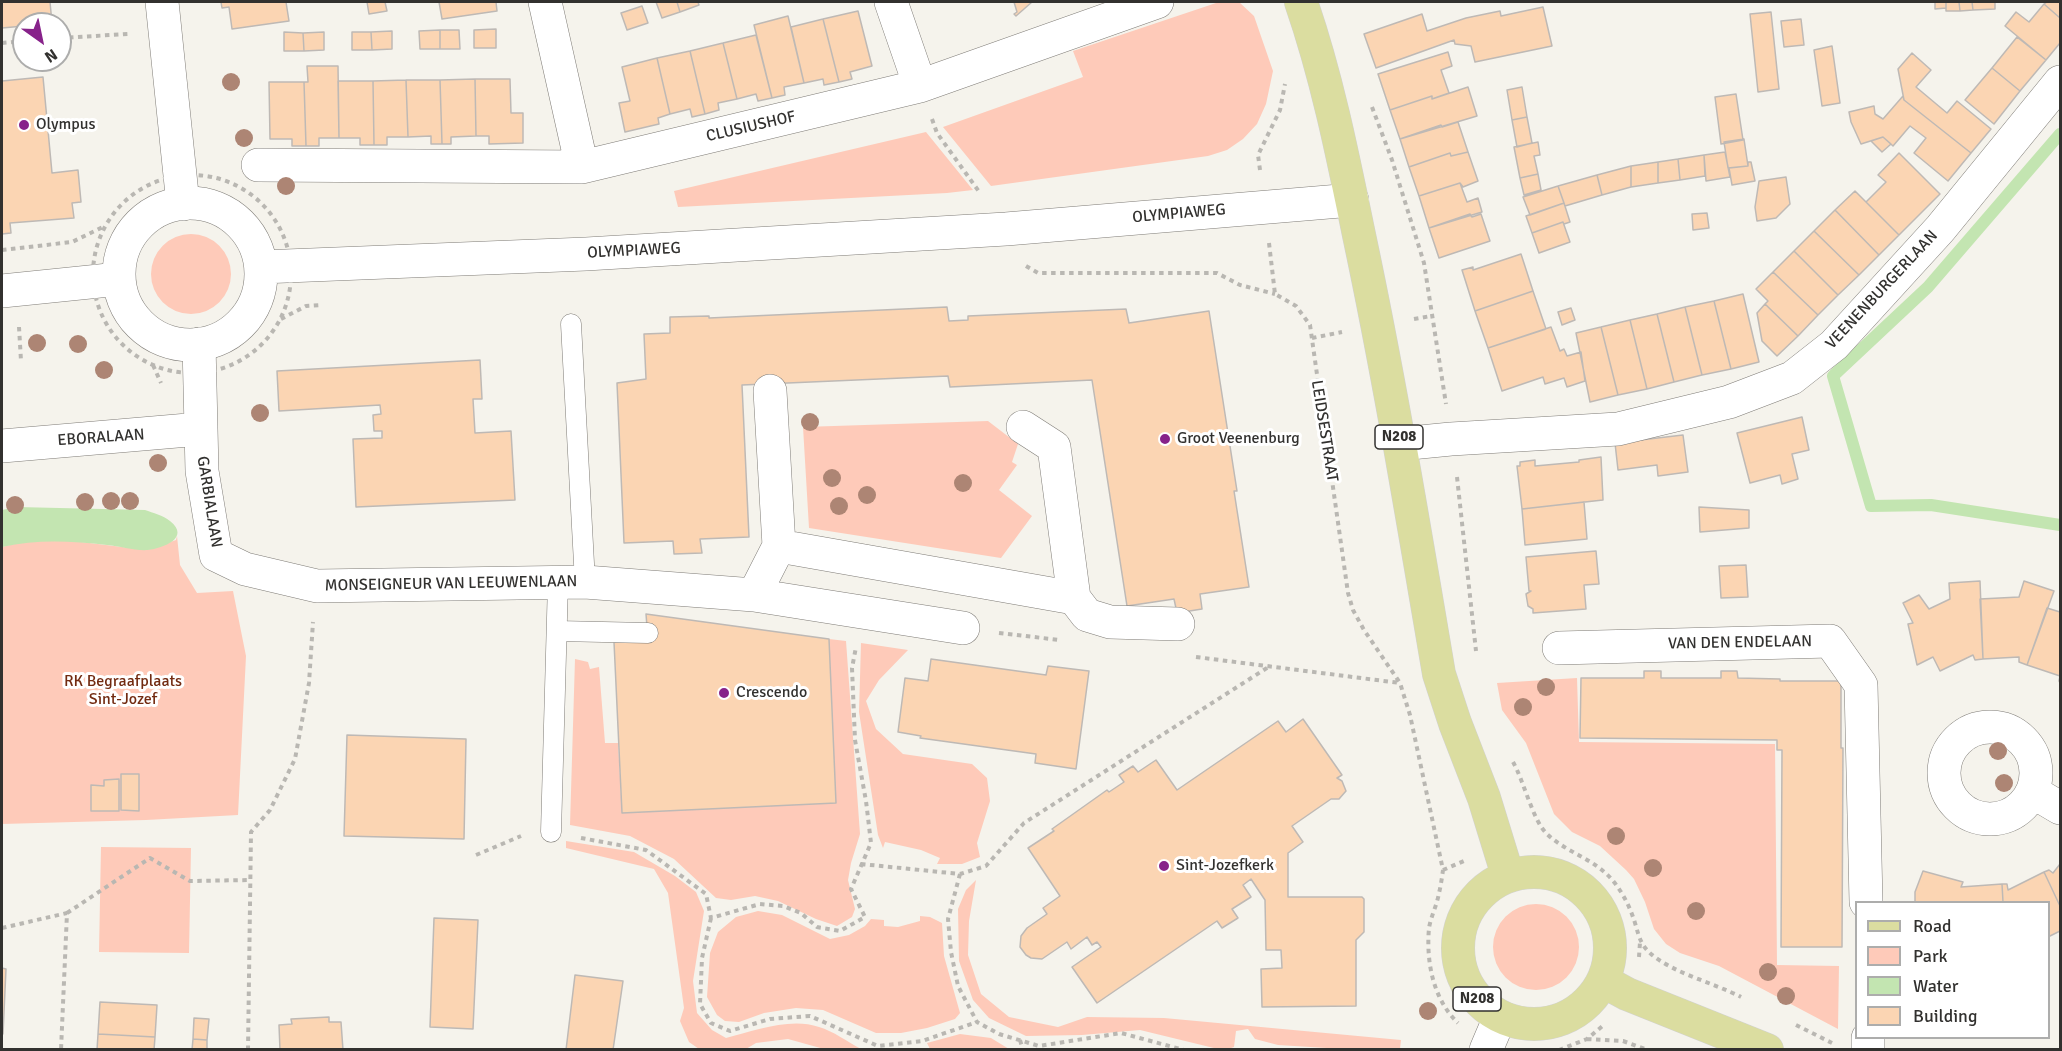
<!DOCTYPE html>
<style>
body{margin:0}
#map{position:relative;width:2062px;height:1051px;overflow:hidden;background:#f5f3ec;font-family:Signika,sans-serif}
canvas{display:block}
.frame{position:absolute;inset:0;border:3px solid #32312f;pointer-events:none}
.legend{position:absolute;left:1855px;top:901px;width:195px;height:138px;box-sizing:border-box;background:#fff;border:2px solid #adadac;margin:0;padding:8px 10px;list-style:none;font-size:18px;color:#32312f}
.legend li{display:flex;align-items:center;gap:12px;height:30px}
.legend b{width:30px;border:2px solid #adadac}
.north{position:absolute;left:12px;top:12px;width:60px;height:60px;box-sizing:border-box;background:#fff;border:2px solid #adadac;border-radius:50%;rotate:147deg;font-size:16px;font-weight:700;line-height:24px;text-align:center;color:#32312f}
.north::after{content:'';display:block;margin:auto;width:21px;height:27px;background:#87228a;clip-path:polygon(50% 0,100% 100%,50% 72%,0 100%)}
</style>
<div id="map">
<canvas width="2062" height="1051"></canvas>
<div class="frame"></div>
<ul class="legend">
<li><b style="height:8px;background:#dbdda0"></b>Road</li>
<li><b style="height:16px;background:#fecab9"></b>Park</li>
<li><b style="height:16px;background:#c3e5b1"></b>Water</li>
<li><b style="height:16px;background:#fbd5b3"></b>Building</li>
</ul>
<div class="north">N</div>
</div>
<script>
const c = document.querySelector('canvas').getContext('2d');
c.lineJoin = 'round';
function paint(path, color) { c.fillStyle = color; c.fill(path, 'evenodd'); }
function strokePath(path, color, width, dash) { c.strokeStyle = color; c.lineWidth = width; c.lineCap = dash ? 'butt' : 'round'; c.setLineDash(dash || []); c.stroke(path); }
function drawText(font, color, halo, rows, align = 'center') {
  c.font = font + ' Signika,sans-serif'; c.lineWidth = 6; c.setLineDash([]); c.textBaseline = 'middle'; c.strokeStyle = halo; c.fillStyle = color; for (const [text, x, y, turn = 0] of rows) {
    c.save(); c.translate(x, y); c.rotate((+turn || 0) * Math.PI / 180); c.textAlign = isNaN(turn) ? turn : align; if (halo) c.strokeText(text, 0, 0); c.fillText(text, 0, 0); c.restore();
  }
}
paint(new Path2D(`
 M1219,2H1239L1254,16L1273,71L1266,104L1257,124L1243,139L1227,150L1208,156L991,186L943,127L1083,77L1073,51Z
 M926,132L973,190L947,193L678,207L674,191Z
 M151 274a40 40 0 1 1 80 0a40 40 0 1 1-80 0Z
 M988,421L1018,444L1012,462L1017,465L999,490L1032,516L1001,558L809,528L803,427Z
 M177,536L180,565L197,593L233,591L246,656L238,815L146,820L2,824V547L26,541L65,540L147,550L176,540Z
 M829,639L846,641L860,834L851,863L848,880L855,909L852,917L837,926L816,919L778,901L755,896L731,900L716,898L674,859L630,836L570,825L575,659L588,662L590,669L599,667L605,743H618L622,813L836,803Z
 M861,643L908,650L879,680L866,701L876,729L903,754L972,764L987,778L990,801L977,843L980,857L962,864H937L940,858L921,850L885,842L883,848L878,835L859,712Z
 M1577,678L1579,742L1775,744L1777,965L1839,966L1838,1029L1719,966L1680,953L1666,944L1654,929L1645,902L1634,879L1626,870L1600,846L1572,832L1554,814L1526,743L1502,710L1497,683Z
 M566,841L634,852L675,876L696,892L704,911L693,981L697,1013L712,1030L726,1038C754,1031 790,1017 819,1027C833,1031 848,1042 861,1049H824L788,1039L756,1043L746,1049H699L689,1042L680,1021L684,1008L668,893L654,869L566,848Z
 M101,847L191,848L189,953L99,952Z
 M976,880L969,921L968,955L981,994L1009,1017L1058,1027L1087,1017L1164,1018L1401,1040L1400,1049H1343L1278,1045L1255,1039L1248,1029L1236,1031L1234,1047L1228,1049H1218L1140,1030L1082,1035L1026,1036L989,1018L973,1000L959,961L958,909L966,890Z
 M1493 947a43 43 0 1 1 86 0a43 43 0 1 1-86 0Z
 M758,911L782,915L830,939L849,935L865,926L871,919L884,920V926L898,927L920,921V916L930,917L942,923L944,956L960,1013L955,1019L927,1028L901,1033H876L823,1010L796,1008L764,1013L739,1022L725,1021L717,1015L707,997L710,953L718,932L736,917Z
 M960,1034L991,1038L1009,1049H930L927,1043Z`), '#fecab9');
paint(new Path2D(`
 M17,507L145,510C153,513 163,515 170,521C191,538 163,548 148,550C135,551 120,546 107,545C71,541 37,539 2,547V510Z`), '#c3e5b1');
strokePath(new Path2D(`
 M2060,134L1928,287L1833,376L1871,506L1931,505L2060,525`), '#c3e5b1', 12);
const building = new Path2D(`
 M2,2H50L52,23L24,24V26L2,28Z
 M221,2H286L289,21L232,29L229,7L222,8Z
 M367,2H385L387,11L369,14Z
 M439,2H496L497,11L442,19Z
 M656,2H677L680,12L662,18Z
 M677,2H698L699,5L680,12Z
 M1014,2H1032L1016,16L1014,14L1017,12Z
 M1935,2H1946V8L1935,9Z
 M1946,2H1959L1960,11H1946Z
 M1959,2H1972L1973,10L1960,11Z
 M1972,2H1995V9L1973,10Z
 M2047,2H2060V18L2044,4Z
 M2044,4L2060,18V43L2046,60L2005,26L2016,12L2029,22Z
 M642,6L648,23L627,30L621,13Z
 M1543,7L1552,46L1475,62L1471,46L1455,44L1454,40L1376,68L1364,34L1422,14L1427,31L1466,18L1500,11L1501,16Z
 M858,11L872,66L850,72L852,79L839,82L823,19Z
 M1771,12L1779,89L1758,92L1750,14Z
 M788,16L804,83L784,87L785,95L772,98L754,25Z
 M823,19L839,82L824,85L823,79L804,83L791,27Z
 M1801,19L1804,45L1784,47L1781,21Z
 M496,29V48H474V30Z
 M440,30V49H420L419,31Z
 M440,30H459L460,49H440Z
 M392,31V49L372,50L371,32Z
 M284,32L303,33L304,51H284Z
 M324,32V50L304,51L303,33Z
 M352,32H371L372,50H352Z
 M756,35L772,98L758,101L756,94L737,99L723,43Z
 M2017,37L2046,60L2020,91L1992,68Z
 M723,43L737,99L718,103L719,110L705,114L690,51Z
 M1832,46L1840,103L1822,106L1814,50Z
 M690,51L705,114L692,117L690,109L670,114L657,58Z
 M1448,52L1452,66L1441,70L1449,93L1432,99V96L1390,110L1378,74Z
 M1912,53L1931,70L1916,87L1947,113L1957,101L1991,129L1971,153L1904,100L1898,69Z
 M657,58L670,114L658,118L659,124L625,132L619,103L630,101L622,67Z
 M307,66H338L339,138H319V146H306L304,82H308Z
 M1992,68L2020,91L1994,124L1965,100Z
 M43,77L52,173L78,170L81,202L72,203L74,218L10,223L11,233L2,234V81Z
 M475,79L476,136L451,137V144H442L440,80Z
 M475,79H510L511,113H523V143L489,144V136H476Z
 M406,80L408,137H387V145H374L373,81Z
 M406,80H440L442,144H431V136L408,137Z
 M338,81H373L374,145H360V138H339Z
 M269,82H304L306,146H292V139H270Z
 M1468,87L1477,116L1400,139L1390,110L1432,96V99Z
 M1522,87L1527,117L1512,120L1507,90Z
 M1736,94L1743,140L1721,144L1715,97Z
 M1903,96L1904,100L1971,153L1948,181L1914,153L1926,138L1910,126L1893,146L1883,137L1861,144L1851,122L1849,112L1874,106L1875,114L1883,119Z
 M1527,117L1532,143L1517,147L1512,120Z
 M1458,122L1468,152L1451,156L1450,153L1409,167L1400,139L1441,125L1442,127Z
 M1883,137L1891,144L1882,152L1871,141Z
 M1744,139L1748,166L1728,168L1724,142Z
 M1538,142L1540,155L1534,156L1538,174L1520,178L1514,147Z
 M1468,152L1478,181L1463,187L1460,183L1419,196L1409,167L1450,153L1451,156Z
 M1725,152L1730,177L1706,181L1704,155Z
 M1899,153L1940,194L1899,235L1866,202L1886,182L1878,175Z
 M1704,155L1705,176L1680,180L1678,159Z
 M1678,159L1680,180L1658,183V162Z
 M1658,162V183L1631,187V166Z
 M1748,162H1751L1755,181L1732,185L1729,168L1748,166Z
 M1631,166V187L1602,195L1597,175Z
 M1538,174L1541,190L1524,195L1520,178Z
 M1597,175L1602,195L1565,206L1558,186Z
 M1786,177L1790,204L1776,218L1757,221L1755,207L1759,181Z
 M1460,183L1467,202L1478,198L1482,212L1429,228L1419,196Z
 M1558,186L1564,203L1530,215L1523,197Z
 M1855,191L1899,235L1879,255L1835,210Z
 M1564,203L1570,222L1564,224L1563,222L1532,233L1526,216Z
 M1835,210L1879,255L1859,275L1814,231Z
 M1707,213L1709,228L1693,230L1692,214Z
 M1470,214L1472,217L1481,214L1490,241L1439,258L1429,228Z
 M1563,222L1570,242L1539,253L1532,233Z
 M1814,231L1859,275L1838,295L1794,251Z
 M1794,251L1838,295L1818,315L1773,272Z
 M1521,254L1533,291L1475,311L1462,270L1473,267V270Z
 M1773,272L1818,315L1798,336L1765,304L1768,301L1756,289Z
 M1533,291L1546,329L1488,348L1475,311Z
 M1743,294L1759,362L1731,369L1714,301Z
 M1714,301L1731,369L1702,375L1685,307Z
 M1765,304L1798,336L1777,356L1762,341L1757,313Z
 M947,307L949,321L968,320V316L1126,309L1129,323L1209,311L1237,491H1234L1249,587L1200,594L1202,609L1177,613L1174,599L1127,606L1092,380L950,387L948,376L742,385L749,537L700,539L702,553L674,554L673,541L624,543L617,383L646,379L644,334L670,333V317L709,316V318Z
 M1685,307L1702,375L1674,382L1657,314Z
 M1571,308L1575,320L1562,325L1558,312Z
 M1657,314L1674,382L1647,389L1630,320Z
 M1630,320L1647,389L1618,395L1601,327Z
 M1551,327L1560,351L1564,349L1567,356L1581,352L1585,381L1567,387L1564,378L1545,384L1543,377L1502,391L1488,348Z
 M1601,327L1618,395L1590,402L1576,333Z
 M480,360L482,399H473L475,433L511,431L515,500L356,507L353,439L382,438V431H374L373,415L381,414L380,405L279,411L277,371Z
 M1802,417L1809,450L1792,454L1798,479L1782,484L1780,475L1750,483L1737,433Z
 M1683,435L1688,472L1658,476L1657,465L1618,470L1615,443Z
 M1601,457L1603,500L1522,509L1517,466H1520V462L1535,460V466L1579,462V460Z
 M1584,502L1587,539L1525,545L1522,509Z
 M1699,507L1749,510V528L1700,532Z
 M1596,551L1599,584L1584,585L1586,609L1533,613V609L1528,606L1526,594L1531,591H1529L1526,557Z
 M1746,565L1748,597L1721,598L1719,566Z
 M1980,581L1983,659L1975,660L1973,655L1940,671L1933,657L1917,665L1908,624L1913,623L1903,603L1919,595L1929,609L1950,599L1949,583Z
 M2024,581L2054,591L2027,665L2019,662V657L1983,659L1980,599L2019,597Z
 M2047,608L2060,612V683L2059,681L2060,676L2027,665Z
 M646,614L829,639L836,803L622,813L614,642L648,640Z
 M931,659L1046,675L1048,666L1089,671L1076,769L1035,763L1036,754L920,738L921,736L898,732L905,678L928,681Z
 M1644,671H1661V678H1721V671H1737L1738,678L1780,679V681H1841V748H1843L1842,947H1781L1782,750H1777V740L1580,738L1581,678H1644Z
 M1303,719L1342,775L1337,778L1342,781L1346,791L1339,799H1331L1292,826L1303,842L1288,853V897H1362L1364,899V932L1356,940V1006L1262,1007L1261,969L1282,968L1281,950H1266L1265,900L1251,879L1243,885L1251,897L1232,909L1238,918L1222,928L1217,921L1097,1003L1072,967L1101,947L1097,942L1092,945L1087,937L1071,949L1067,942L1042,959L1031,958L1026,955L1020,947L1021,936L1027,928L1047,914L1043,908L1060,896L1028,848L1054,831L1052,829L1107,790L1109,792L1124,782L1119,775L1133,766L1138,772L1156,760L1177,790L1278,721L1286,732Z
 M347,735L466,739L464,839L344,836Z
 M121,774H139V811L121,810Z
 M119,779V811H91V785L104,786V780Z
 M2060,864V906L2044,872L2049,870L2053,873Z
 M1923,871L1963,882L1961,887L2002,884L2003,902H1915V892Z
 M2044,872L2060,906V931L2048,937V902H2003L2002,884H2007L2008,890Z
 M434,918L478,920L473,1029L430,1027Z
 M2,968L6,969L3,1034H2Z
 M575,975L623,981L613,1050H566Z
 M100,1002L157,1005L155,1037L98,1034Z
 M329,1017V1022H341L343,1050H280L279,1025L292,1024L291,1019Z
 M194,1018L209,1019L207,1040L193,1039Z
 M98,1034L155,1037L154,1050H97Z
 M193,1039L207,1040V1050H192Z`);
paint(building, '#fbd5b3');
strokePath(building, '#beb9b5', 1.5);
const lane = new Path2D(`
 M571,324L585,582
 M558,631L648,633
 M551,832L558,582`);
const street = new Path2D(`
 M162,2L183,204
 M545,2L582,167
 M891,2L920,86
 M258,165L582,167L920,86L1157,2
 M199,344L202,471L216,555L245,569L317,586L585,582L754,595L963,628
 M1400,444L1451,439L1618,429L1729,402L1792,378L1834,345L1940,229L2060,82
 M2,446L200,429
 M779,546L1074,598L1054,447L1023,427
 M754,595L779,546L770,391
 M1074,598L1087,615L1110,622L1178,624
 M1559,648L1830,641L1861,685L1866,902
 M1944 773a46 46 0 1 1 92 0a46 46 0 1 1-92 0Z
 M2033,792L2060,808
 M1868,1038V1050
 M1486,1050L1500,1017`);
const secondary = new Path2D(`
 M119 274a71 71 0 1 1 142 0a71 71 0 1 1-142 0Z
 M261,267L586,254L1006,229L1352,200
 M2,291L119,279`);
const primary = new Path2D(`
 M1301,2C1327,77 1343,157 1359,235C1390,381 1414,527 1439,674L1455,723L1484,798L1508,876
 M1458 948a76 76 0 1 1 152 0a76 76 0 1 1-152 0Z
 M1603,981L1627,994L1767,1050`);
strokePath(lane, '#7f7c77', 21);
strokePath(street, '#7f7c77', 34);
strokePath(secondary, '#7f7c77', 34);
strokePath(primary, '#d2d2d1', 34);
strokePath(new Path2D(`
 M60,38L128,34
 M2,43L24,41
 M1372,107L1392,160L1424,263L1446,404
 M932,119L937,133L980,193
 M1260,170L1258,155L1280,110L1285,84
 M93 274a99 99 0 1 1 198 0a99 99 0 1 1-198 0Z
 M1269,243L1275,294L1296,306L1310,325L1348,593L1353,610L1364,630L1400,683L1410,715L1443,870C1442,877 1441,885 1439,893C1437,905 1431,916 1429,928C1426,962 1433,999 1458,1023
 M2,250L72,242L105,226
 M1026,266L1038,273H1217L1240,285L1275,294
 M281,319L306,306L321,305
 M1414,319L1431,316
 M19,327L21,361
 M1312,338L1342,332
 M153,365L161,383
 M1457,477L1476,651
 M999,633L1060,640
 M1196,657L1400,683
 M1513,762C1524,781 1533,822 1548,835C1570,855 1598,859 1617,886C1625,897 1631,910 1635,923C1639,936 1640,944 1651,954C1673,973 1714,983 1741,997
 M581,838L646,850L706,894L711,918L760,904L783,906L801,913L817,927L840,931L865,917L851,889L871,843L866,801L855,740L852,668L856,647
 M476,855L521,836
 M861,864L960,874L986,866L1024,823L1270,666
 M1443,870L1464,861
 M960,874L948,919L951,952L958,986L977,1022L999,1034L1039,1046L1121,1033L1184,1050
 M67,913L150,858L190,881L251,880
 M711,918L702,958L700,1004L711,1023L730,1031L770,1019L810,1016L878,1046L922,1041L977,1022
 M2,928L67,913L61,1050
 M1639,957L1640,942
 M1796,1025L1832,1043
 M1587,1039L1623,1041L1648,1050
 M1020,1040L1023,1050
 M248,1050L251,832L270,810L295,759L309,683L313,622
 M1559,1050L1587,1039L1605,1024`), '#b9b7b2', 4, [4.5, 4.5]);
strokePath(lane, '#fff', 20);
strokePath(street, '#fff', 33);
strokePath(secondary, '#fff', 33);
strokePath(primary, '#dbdda0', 33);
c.fillStyle = '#ad8574';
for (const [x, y] of [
 [231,82],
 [244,138],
 [286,186],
 [37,343],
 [78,344],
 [104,370],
 [260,413],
 [810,422],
 [158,463],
 [832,478],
 [963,483],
 [867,495],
 [111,501],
 [130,501],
 [85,502],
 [15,505],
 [839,506],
 [1546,687],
 [1523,707],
 [1998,751],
 [2004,783],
 [1616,836],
 [1653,868],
 [1696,911],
 [1768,972],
 [1786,996],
 [1428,1011]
]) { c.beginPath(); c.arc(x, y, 9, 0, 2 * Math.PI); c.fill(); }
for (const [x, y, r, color] of [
 [24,125,6,"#87228a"],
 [1165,439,6,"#87228a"],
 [724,693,6,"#87228a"],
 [1164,866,6,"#87228a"]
]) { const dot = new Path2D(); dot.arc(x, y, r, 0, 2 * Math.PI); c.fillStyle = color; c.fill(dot); strokePath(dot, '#fff', 2); }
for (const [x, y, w] of [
 [1399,437,48],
 [1477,999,48]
]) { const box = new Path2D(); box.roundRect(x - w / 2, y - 12, w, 24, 4.5); c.fillStyle = '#fff'; c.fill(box); strokePath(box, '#32312f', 1.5); }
drawText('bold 15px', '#32312f', null, [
 ["N208",1399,437],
 ["N208",1477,999]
]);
drawText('16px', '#32312f', '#fff', [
 ["Olympus",36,125],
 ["Groot Veenenburg",1177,439],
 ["Crescendo",736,693],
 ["Sint-Jozefkerk",1176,866]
], 'left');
drawText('16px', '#32312f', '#fff', [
 ["CLUSIUSHOF",751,127,-13],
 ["OLYMPIAWEG",1179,214,-5],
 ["OLYMPIAWEG",634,251,-3],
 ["VEENENBURGERLAAN",1882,290,-47],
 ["LEIDSESTRAAT",1324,431,81],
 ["EBORALAAN",101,438,-4],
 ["GARBIALAAN",209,502,81],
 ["MONSEIGNEUR VAN LEEUWENLAAN",451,584,-1],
 ["VAN DEN ENDELAAN",1740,643,-1]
]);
drawText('16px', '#722b11', '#fff', [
 ["RK Begraafplaats",123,682],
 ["Sint-Jozef",123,700]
]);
</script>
